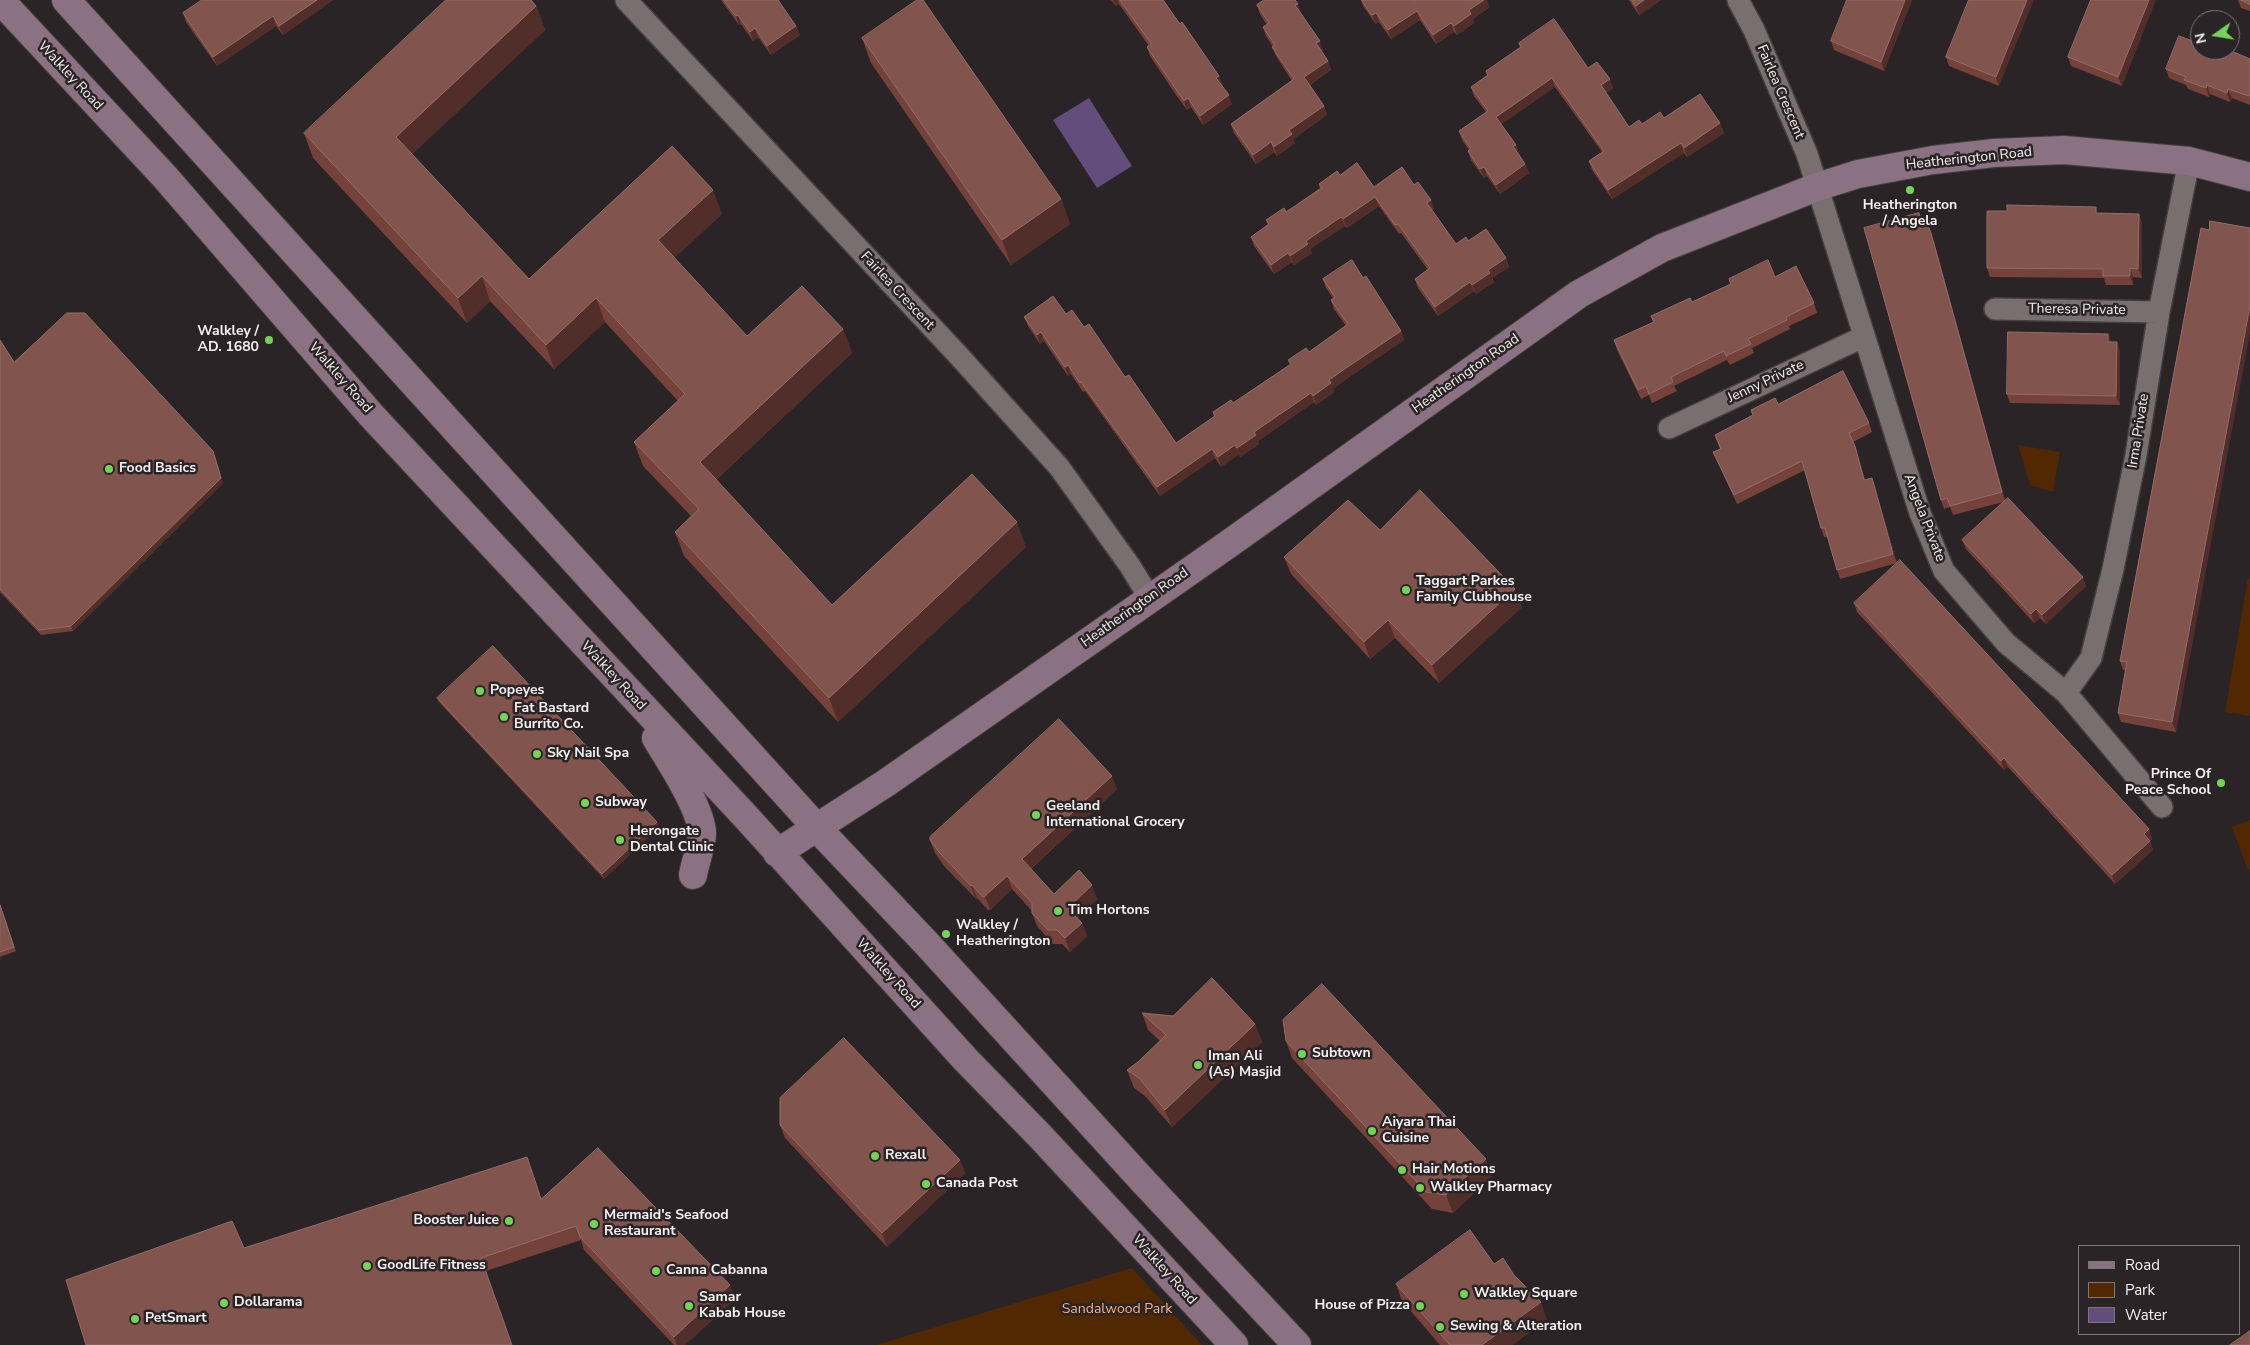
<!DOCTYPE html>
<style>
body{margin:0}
#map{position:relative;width:2250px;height:1345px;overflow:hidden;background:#2b2426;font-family:"Nunito Sans",sans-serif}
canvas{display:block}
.legend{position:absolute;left:2078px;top:1245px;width:162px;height:90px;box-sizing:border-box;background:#2b2426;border:1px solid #7c7677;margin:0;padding:6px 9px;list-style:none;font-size:15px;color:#f5f0f1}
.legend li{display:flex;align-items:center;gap:10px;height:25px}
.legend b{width:25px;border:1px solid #7c7677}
.north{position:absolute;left:2190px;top:10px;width:50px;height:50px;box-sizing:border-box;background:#2b2426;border:1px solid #7c7677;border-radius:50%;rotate:257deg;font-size:14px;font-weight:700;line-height:20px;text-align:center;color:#f5f0f1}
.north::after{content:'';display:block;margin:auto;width:18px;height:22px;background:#75d25b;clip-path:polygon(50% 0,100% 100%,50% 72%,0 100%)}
</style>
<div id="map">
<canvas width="2250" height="1345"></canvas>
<ul class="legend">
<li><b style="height:6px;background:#8a7282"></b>Road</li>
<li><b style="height:14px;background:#512802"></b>Park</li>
<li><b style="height:14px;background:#634d7d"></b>Water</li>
</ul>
<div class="north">N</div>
</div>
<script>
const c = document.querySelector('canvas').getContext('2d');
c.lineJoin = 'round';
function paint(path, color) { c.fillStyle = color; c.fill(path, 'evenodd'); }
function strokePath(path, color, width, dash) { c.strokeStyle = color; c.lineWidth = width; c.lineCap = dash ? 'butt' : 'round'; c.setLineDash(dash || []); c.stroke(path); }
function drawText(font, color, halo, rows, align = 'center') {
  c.font = font + ' "Nunito Sans",sans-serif'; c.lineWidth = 5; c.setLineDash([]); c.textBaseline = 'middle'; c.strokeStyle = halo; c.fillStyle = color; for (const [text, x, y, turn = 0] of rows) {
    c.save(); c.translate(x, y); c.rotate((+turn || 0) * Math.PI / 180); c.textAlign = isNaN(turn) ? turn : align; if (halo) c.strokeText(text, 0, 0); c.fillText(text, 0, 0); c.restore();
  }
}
paint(new Path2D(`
 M2018,445L2060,452L2053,492L2030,485Z
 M2248,578L2250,579V716L2225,712Z
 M2250,820V869L2248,870L2232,827Z
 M1132,1268L1202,1345H876Z`), '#512802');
paint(new Path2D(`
 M1089,98L1132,166L1097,188L1053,120Z`), '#634d7d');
const street = new Path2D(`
 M626,0L959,356L1059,467L1130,566L1149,597
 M1738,0L1754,30L1807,154L1920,513L1944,571L2006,643L2066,693L2162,807
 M1995,309L2159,312
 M1669,428L1863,337
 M2066,693L2091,658L2113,569L2136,455L2159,312L2189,161`);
const secondary = new Path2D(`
 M0,0L165,177L371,415L746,817L965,1059L1040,1136L1234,1345
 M66,0L817,828L928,945L1144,1182L1297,1345
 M656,738C670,761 701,808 702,833C702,846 695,862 693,875
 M777,853L886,783L1230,543L1579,294L1662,248L1817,187L1858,174L1933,160L1994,153L2064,150L2189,161L2250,177`);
strokePath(street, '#463f41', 24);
strokePath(secondary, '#463f41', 30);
strokePath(street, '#786f71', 21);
strokePath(secondary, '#8a7282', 28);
paint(new Path2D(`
 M202,0H333L283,35L276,26L217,66L186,22L183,13Z
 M721,0H778L796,26L800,35L771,55L758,37L753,41L741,24L739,25Z
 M1111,0H1163L1223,85H1222L1232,104L1203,125L1191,107L1187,110L1174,92L1150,56L1147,47L1149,46L1119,4L1116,6Z
 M1361,0H1414V1L1490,7L1473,19L1474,23L1457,35L1454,32L1436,44L1420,20L1391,39L1379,22L1376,24L1363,6Z
 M1629,0H1661L1639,15Z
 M1912,0L1884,71L1834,50L1831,41Z
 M1969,0L1999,86L1949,66L1946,57Z
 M2091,0L2122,86L2071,66L2068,57Z
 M2238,0H2250V11L2241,8Z
 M1257,5L1301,13L1323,50L1322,51L1328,61L1331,70L1310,85L1324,106L1327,115L1293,139L1295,143L1277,156L1274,152L1256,164L1234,133L1231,124L1292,81L1276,56L1272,47H1273L1266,36L1263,27L1267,25L1260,14Z
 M536,6L545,30L412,154L529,279L722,214L674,258L747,336L843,329L852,353L716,480L832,605L1026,547L838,722L684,556L675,532L691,516L643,466L634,442L678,401L605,322L554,369L490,301L467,323L313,158L304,133Z
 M862,38L1061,199L1070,224L1011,265L871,63Z
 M1519,43L1588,68L1613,88L1606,93L1629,127L1664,118L1720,123L1724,133L1687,157L1684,153L1612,199L1592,170L1589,161L1602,152L1555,87L1501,124L1516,145L1519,154L1525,164L1529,173L1500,194L1487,176L1484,178L1471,160L1468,151L1469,150L1462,140L1459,131L1486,112L1474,96L1471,87L1487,76L1486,71L1520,47Z
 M2198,43L2250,59V105L2232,98L2230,102L2210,94L2209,97L2188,89L2186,85L2169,78L2166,69Z
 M1340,175L1374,187L1414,185L1431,200L1434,209L1432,210L1456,244L1468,241L1506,258L1509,267L1492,278L1494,282L1476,294L1474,291L1438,316L1418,288L1415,279L1428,270L1401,233L1399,234L1379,206L1347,228L1345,226L1310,249L1312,253L1294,265L1292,262L1274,274L1254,246L1251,237L1268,225L1266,220L1286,212L1320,188L1319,184Z
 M1919,213L1922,221L1934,242L2005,500L2086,586L2046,624L2040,618L2034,623L1966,549L1962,540L2003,502L1953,515L1950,507L1944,509L1941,500Z
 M2098,213L2139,214L2142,224V278L2133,277V285H2106L2104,278L1990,277L1987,268Z
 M2201,228L2176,732L2121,722L2118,713L2125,670H2123L2120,661Z
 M1775,277L1814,303L1817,313L1789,326L1790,329L1752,348L1754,353L1730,365L1727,360L1674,386L1677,391L1652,403L1649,395L1641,399L1617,350L1614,340L1653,322L1651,316L1692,302L1730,284L1729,279Z
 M1363,278L1401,331L1404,340L1349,377L1333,389L1334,392L1316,405L1314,402L1258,441L1259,444L1240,457L1239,454L1221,467L1215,458L1160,496L1085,391L1083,392L1071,374L1068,376L1044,341L1040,344L1028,326L1024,317L1066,314L1084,327L1125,377L1176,443L1214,417L1213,412L1233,403L1290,365L1288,360L1309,352L1346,326L1334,309L1331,300L1333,298L1326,288L1323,279Z
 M0,340L14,362L215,456L223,483L73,631L41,635L0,592Z
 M2111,342L2120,351V405L2010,403L2007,394Z
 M1778,404L1869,423L1872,432L1853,442L1858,455L1865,480L1872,478L1875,487L1897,563L1840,579L1827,537H1824L1821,528L1805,470L1737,504L1717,461L1713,452L1720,449L1715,435L1753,416L1751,410Z
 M1380,530L1522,607L1439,683L1395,638L1370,659L1291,574L1284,557Z
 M1854,603L2149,829L2152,839L2150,841L2153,850L2115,884L2008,767L2004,770L1857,612Z
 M437,698L657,822L659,827L604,879L439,702Z
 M1117,789L1031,869L1054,894L1097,899L1077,918L1082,923L1087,936L1070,952L1062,944H1053L1037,926L1032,913V911L1012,889L990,910H988L977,898L976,899L944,866L935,853L930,840Z
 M0,904L16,951L0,957Z
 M1142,1013L1255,1024L1262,1042L1172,1127L1145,1096L1134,1088L1127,1070L1138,1062L1160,1041L1148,1030Z
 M1286,1041L1492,1176L1453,1213L1432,1209L1292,1058Z
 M780,1125L960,1160L965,1173L887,1247L785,1138Z
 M532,1170L541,1198L735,1299L685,1345H674L584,1250L581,1240L486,1271L244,1248Z
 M1396,1284L1547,1320L1512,1345H1440L1402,1301Z`), '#75413b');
paint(new Path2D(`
 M317,0H333L283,35L279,26Z
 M1113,0H1118L1119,4L1116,6Z
 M1484,0H1487L1490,7L1473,19L1474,23L1457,35L1454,26L1469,10Z
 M1644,0H1661L1639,15L1636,6Z
 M1905,0H1912L1884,71L1881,62Z
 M2027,0H2034L1999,86L1996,77Z
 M2149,0H2156L2122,86L2118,77Z
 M1298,4L1301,13L1298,15L1295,5Z
 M536,6L545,30L405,161L396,137Z
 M1417,11L1420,20L1391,39L1388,30Z
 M1376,13L1379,22L1376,24L1372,15Z
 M738,15L741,24L739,25L736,16Z
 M273,16L276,26L217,66L213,57Z
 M1451,23L1454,32L1436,44L1433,35Z
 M796,26L800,35L771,55L767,46Z
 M755,28L758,37L753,41L750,32Z
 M1320,41L1323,50L1320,52L1316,43Z
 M1328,61L1331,70L1308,86L1304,77Z
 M1219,76L1223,85L1220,87L1216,78Z
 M1552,78L1555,87L1499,126L1496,117Z
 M1610,79L1613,88L1604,94L1601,85Z
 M2207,85L2210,94L2209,97L2206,88Z
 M2228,89L2232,98L2230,102L2227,93Z
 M1229,95L1232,104L1203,125L1200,116Z
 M1188,98L1191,107L1187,110L1184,101Z
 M1324,106L1327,115L1293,139L1295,143L1277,156L1274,147L1289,130Z
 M1720,123L1724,133L1687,157L1684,148Z
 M1271,142L1274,152L1256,164L1253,155Z
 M1681,143L1684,153L1612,199L1608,190Z
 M1516,145L1519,154L1517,156L1513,146Z
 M1525,164L1529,173L1500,194L1496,185Z
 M1484,167L1487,176L1484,178L1480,169Z
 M713,190L722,214L667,265L658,240Z
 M1375,197L1379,206L1347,228L1343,219Z
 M1061,199L1070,224L1011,265L1002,240Z
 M1431,200L1434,209L1430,212L1427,203Z
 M2139,214L2142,224V278L2138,269Z
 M1341,217L1345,226L1310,249L1312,253L1294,265L1290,256L1306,241Z
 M1926,220L1934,242L2005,501L2002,492Z
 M1288,253L1292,262L1274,274L1271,265Z
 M1506,258L1509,267L1492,278L1494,282L1476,294L1472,285L1488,270Z
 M2130,268L2133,277V285L2130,276Z
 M482,276L490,301L467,323L458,298Z
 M1470,282L1474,291L1438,316L1435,307Z
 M596,298L605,322L554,369L546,345Z
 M2250,306V333L2176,732L2172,722Z
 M843,329L852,353L708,487L700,462Z
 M1401,331L1404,340L1349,377L1333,389L1334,392L1316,405L1313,396L1329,380L1346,368Z
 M1041,332L1044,341L1040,344L1037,335Z
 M2108,334L2112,343L2108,342Z
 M2117,342L2120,351V405L2116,396Z
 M1068,365L1071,374L1068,376L1065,367Z
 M1311,393L1314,402L1258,441L1259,444L1240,457L1237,448L1254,432Z
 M1235,445L1239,454L1221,467L1218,457Z
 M1855,446L1858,455L1868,489L1864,480Z
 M1212,449L1215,458L1160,496L1157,487Z
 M215,456L223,483L73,631L71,626Z
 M1872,478L1875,487L1897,563L1893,554Z
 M1017,522L1026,547L838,722L829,698Z
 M2083,577L2086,586L2046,624L2042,615Z
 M1515,589L1522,607L1439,683L1432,665Z
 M2036,609L2040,618L2034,623L2031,614Z
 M1388,620L1395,638L1370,659L1364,642Z
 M2004,758L2008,767L2004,770L2001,761Z
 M1112,776L1117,789L1027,872L1022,859Z
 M657,822L659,827L604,879L602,874Z
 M2149,829L2152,839L2147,843L2144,834Z
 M2150,841L2153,850L2115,884L2112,875Z
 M1007,876L1012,889L990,910L985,896Z
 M972,885L977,898L976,899L971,886Z
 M1092,885L1097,899L1073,921L1068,908Z
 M1082,923L1087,936L1070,952L1065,938Z
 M1255,1024L1262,1042L1172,1127L1165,1110Z
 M1486,1159L1492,1176L1453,1213L1446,1195Z
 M960,1160L965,1173L887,1247L882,1233Z
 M730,1285L735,1299L685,1345H677L674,1337Z
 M1541,1302L1547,1320L1512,1345H1482Z`), '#512e2a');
const building = new Path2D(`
 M202,0H317L279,26L273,16L213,57L183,13Z
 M446,0H531L536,6L396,137L529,279L672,146L713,190L658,240L747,336L802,286L843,329L700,462L832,605L972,474L1017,522L829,698L675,532L699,509L634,442L685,394L596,298L546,345L482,276L458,298L304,133Z
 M724,0H778L796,26L767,46L755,28L750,32L738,15L736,16Z
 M917,0H923L1061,199L1002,240L862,38Z
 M1120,0H1163L1180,24L1182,22L1219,76L1216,78L1229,95L1200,116L1188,98L1184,101L1171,82L1147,47L1151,44Z
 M1264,0H1295L1298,4L1295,5L1320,41L1316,43L1328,61L1304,77L1324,106L1289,130L1292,134L1274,147L1271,142L1253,155L1231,124L1294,79L1272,47L1275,45L1263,27L1269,23L1257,5Z
 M1362,0H1414V1L1416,0H1484L1469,10L1471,14L1454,26L1451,23L1433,35L1417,11L1388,30L1376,13L1372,15Z
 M1632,0H1644L1636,6Z
 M1847,0H1905L1881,62L1831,41Z
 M1969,0H2027L1996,77L1946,57Z
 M2091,0H2149L2118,77L2068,57Z
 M2241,0H2250V4Z
 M1554,19L1588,68L1597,62L1610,79L1601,85L1629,127L1639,120L1642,124L1660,112L1664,118L1700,94L1720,123L1684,148L1681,143L1608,190L1589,161L1604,151L1552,78L1496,117L1516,145L1513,146L1525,164L1496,185L1484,167L1480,169L1468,151L1471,149L1459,131L1488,111L1471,87L1488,75L1486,71L1521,47L1519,43Z
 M2179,36L2198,43L2200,39V50H2229L2250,59V94L2249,96L2228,89L2227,93L2207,85L2206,88L2184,80L2186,77L2166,69Z
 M1357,163L1374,187L1402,167L1414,185L1418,182L1431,200L1427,203L1456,244L1466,237L1468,241L1486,229L1506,258L1488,270L1490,273L1472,285L1470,282L1435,307L1415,279L1430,268L1398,224L1395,225L1375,197L1343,219L1341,217L1306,241L1308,244L1290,256L1288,253L1271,265L1251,237L1269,224L1266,220L1284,208L1286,212L1322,188L1319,184L1337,171L1340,175Z
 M2007,205L2096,207V213L2139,214L2138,269L2130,268V276H2103V269L1987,268V211H2007Z
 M1919,213L1922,221L1926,220L1931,233L2002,492L1950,506L1947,498L1941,500L1864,228Z
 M2210,221L2250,228V306L2172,722L2118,713L2127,662L2120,661L2201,228L2209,230Z
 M1352,260L1363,278L1366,276L1401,331L1346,368L1329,380L1331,383L1313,396L1311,393L1254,432L1256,435L1237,448L1235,445L1218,457L1212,449L1157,487L1081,382L1080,383L1068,365L1065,367L1041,332L1037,335L1024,317L1053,296L1066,314L1072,310L1084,327L1089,324L1125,377L1129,375L1176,443L1215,416L1213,412L1231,400L1233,403L1291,364L1288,360L1306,348L1309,352L1348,324L1331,300L1335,297L1323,279Z
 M1768,260L1775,277L1796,266L1814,303L1786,317L1787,320L1748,339L1751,344L1726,356L1724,351L1671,377L1673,382L1649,394L1646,386L1638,390L1614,340L1654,322L1651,316L1690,298L1692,302L1731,284L1729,279Z
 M67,313H85L213,451L221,478L71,626L39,630L0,589V340L14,362Z
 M2008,332L2108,334V342H2117L2116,396L2007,394Z
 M1843,371L1869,423L1849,433L1855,446L1864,480L1872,478L1893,554L1837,570L1825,528H1821L1802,461L1734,495L1713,452L1721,449L1715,435L1753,415L1751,410L1775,398L1778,404Z
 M1420,490L1515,589L1432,665L1388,620L1364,642L1284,557L1348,500L1380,530Z
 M2008,498L2083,577L2042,615L2036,609L2031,614L1962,540Z
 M1900,560L2149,829L2144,834L2150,841L2112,875L2004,758L2001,761L1854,603Z
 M493,646L657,822L602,874L437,698Z
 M1059,719L1112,776L1022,859L1054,894L1079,870L1092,885L1068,908L1082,923L1065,938L1057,930H1048L1032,913V903L1007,876L985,896L983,897L972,885L971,886L939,852L930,840V837Z
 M0,905L14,947L0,952Z
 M1212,978L1255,1024L1165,1110L1139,1078L1127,1070L1138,1062L1166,1035L1142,1013L1173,1016Z
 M1322,984L1486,1159L1446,1195L1426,1192L1286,1041L1283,1020Z
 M844,1038L960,1160L882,1233L780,1125V1098Z
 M598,1148L730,1285L674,1337L580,1237L576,1226L481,1258L512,1345H86L66,1280L232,1221L244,1248L527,1157L541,1199Z
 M1470,1230L1494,1264L1503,1258L1514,1275L1541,1302L1482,1345H1450L1396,1284Z
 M2250,1331V1345H2230Z`);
paint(building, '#82544e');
strokePath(building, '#946c68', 1);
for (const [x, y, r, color] of [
 [1910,190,5,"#75d25b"],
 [269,340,5,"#75d25b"],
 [109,469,5,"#75d25b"],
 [1406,590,5,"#75d25b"],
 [480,691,5,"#75d25b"],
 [504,717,5,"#75d25b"],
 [537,754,5,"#75d25b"],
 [2221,783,5,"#75d25b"],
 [585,803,5,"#75d25b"],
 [1036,815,5,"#75d25b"],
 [620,840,5,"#75d25b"],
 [1058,911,5,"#75d25b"],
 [946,934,5,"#75d25b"],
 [1302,1054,5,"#75d25b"],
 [1198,1065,5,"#75d25b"],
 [1372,1131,5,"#75d25b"],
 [875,1156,5,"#75d25b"],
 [1402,1170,5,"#75d25b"],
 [926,1184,5,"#75d25b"],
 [1420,1188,5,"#75d25b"],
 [509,1221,5,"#75d25b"],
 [594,1224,5,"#75d25b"],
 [367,1266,5,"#75d25b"],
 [656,1271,5,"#75d25b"],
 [1464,1294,5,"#75d25b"],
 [224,1303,5,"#75d25b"],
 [689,1306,5,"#75d25b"],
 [1420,1306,5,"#75d25b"],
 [135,1319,5,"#75d25b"],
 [1440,1327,5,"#75d25b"]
]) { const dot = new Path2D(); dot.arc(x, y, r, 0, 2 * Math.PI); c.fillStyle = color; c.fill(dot); strokePath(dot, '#2b2426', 2); }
drawText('14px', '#f5f0f1', '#2b2426', [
 ["Walkley Road",70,76,47],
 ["Fairlea Crescent",1780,92,67],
 ["Heatherington Road",1969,159,-6],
 ["Fairlea Crescent",897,291,47],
 ["Theresa Private",2077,310,1],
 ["Heatherington Road",1466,374,-35],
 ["Walkley Road",340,378,49],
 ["Jenny Private",1766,382,-25],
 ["Irma Private",2139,431,-81],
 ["Angela Private",1924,518,69],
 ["Heatherington Road",1135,608,-35],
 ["Walkley Road",613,676,47],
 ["Walkley Road",888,974,48],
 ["Walkley Road",1164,1270,48]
]);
drawText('bold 14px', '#f5f0f1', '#2b2426', [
 ["Heatherington",1910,206,"center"],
 ["/ Angela",1910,222,"center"],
 ["Walkley /",259,332,"right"],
 ["AD. 1680",259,348,"right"],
 ["Food Basics",119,469],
 ["Taggart Parkes",1416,582],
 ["Family Clubhouse",1416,598],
 ["Popeyes",490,691],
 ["Fat Bastard",514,709],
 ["Burrito Co.",514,725],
 ["Sky Nail Spa",547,754],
 ["Prince Of",2211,775,"right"],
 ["Peace School",2211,791,"right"],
 ["Subway",595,803],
 ["Geeland",1046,807],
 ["International Grocery",1046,823],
 ["Herongate",630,832],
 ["Dental Clinic",630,848],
 ["Tim Hortons",1068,911],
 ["Walkley /",956,926],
 ["Heatherington",956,942],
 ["Subtown",1312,1054],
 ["Iman Ali",1208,1057],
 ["(As) Masjid",1208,1073],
 ["Aiyara Thai",1382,1123],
 ["Cuisine",1382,1139],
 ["Rexall",885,1156],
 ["Hair Motions",1412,1170],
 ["Canada Post",936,1184],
 ["Walkley Pharmacy",1430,1188],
 ["Mermaid's Seafood",604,1216],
 ["Restaurant",604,1232],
 ["Booster Juice",499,1221,"right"],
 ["GoodLife Fitness",377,1266],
 ["Canna Cabanna",666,1271],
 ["Walkley Square",1474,1294],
 ["Samar",699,1298],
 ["Kabab House",699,1314],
 ["Dollarama",234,1303],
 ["House of Pizza",1410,1306,"right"],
 ["PetSmart",145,1319],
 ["Sewing & Alteration",1450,1327]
], 'left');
drawText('14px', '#fab07b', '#2b2426', [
 ["Sandalwood Park",1117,1310]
]);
</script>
